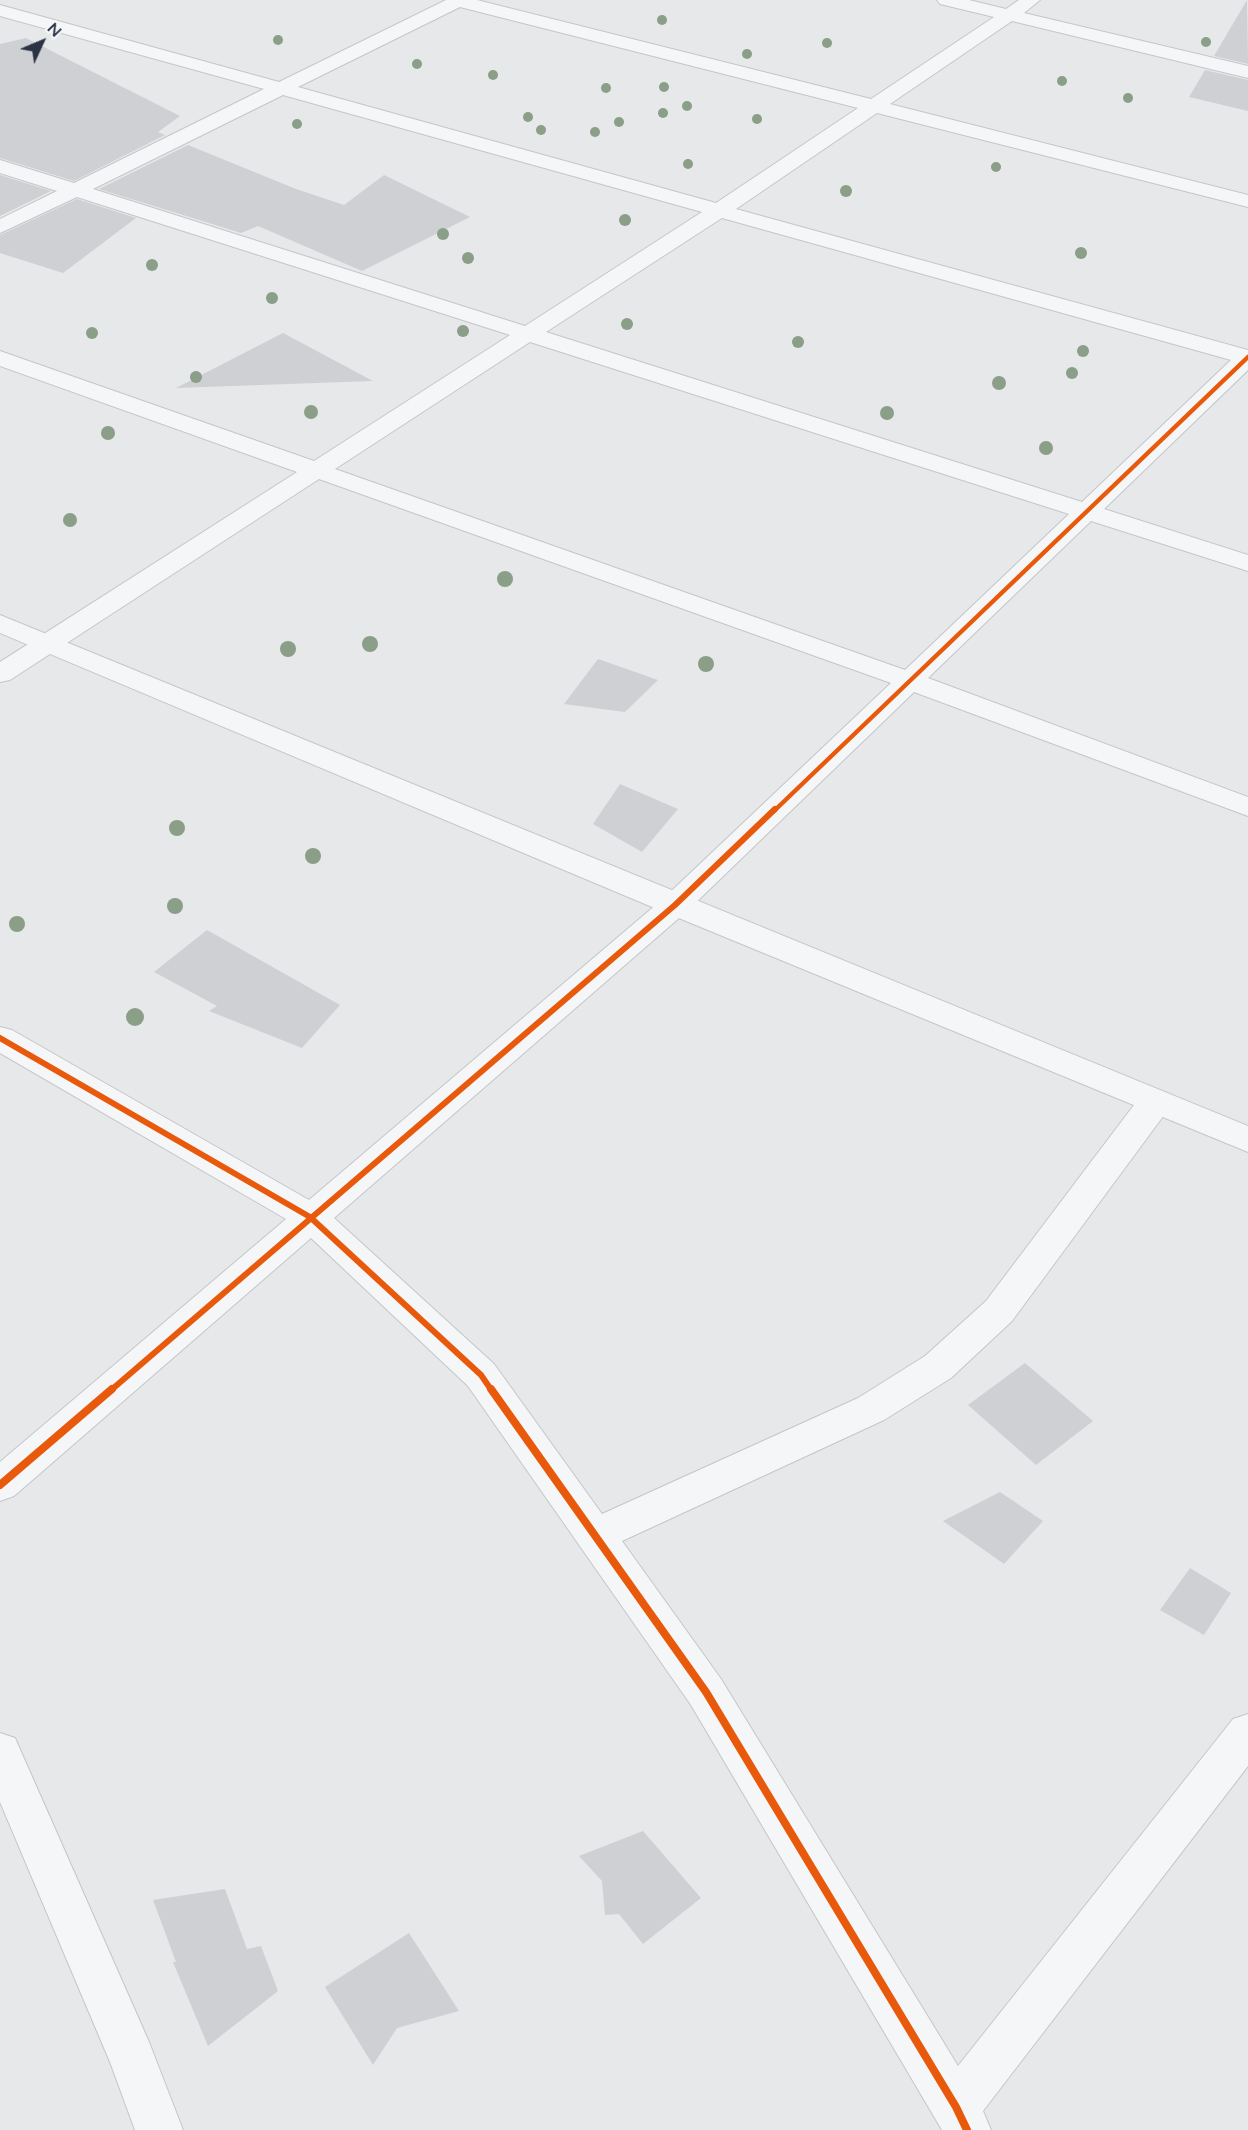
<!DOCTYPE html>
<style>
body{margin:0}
#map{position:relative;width:1248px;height:2130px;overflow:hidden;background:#e6e8ea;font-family:Lato,sans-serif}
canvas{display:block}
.north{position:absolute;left:12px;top:12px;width:60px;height:60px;-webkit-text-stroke:4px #f4f6f9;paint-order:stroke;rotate:46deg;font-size:16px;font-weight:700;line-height:24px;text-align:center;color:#2b3445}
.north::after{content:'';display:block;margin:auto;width:21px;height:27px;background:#2b3445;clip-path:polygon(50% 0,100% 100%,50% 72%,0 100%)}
</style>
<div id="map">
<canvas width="1248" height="2130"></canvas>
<div class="north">N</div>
</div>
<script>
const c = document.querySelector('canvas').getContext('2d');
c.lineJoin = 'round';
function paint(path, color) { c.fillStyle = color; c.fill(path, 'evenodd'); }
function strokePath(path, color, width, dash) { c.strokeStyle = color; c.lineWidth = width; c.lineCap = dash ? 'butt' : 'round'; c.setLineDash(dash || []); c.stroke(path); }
paint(new Path2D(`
 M1247,0L1248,64L1214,56Z
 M26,38L91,71L180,116L158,132L165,135L74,181L0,158V44Z
 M1205,70L1248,80V111L1189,97Z
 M188,145L296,189L344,205L384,175L470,217L362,271L258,226L241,233L99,189Z
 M0,175L51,191L0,216Z
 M77,199L136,218L63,273L0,253V235Z
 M283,333L373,381L176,388Z
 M598,659L658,680L625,712L564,704Z
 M620,784L678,809L642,852L593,824Z
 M207,930L340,1005L302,1048L209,1011L217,1006L154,972Z
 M1025,1363L1093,1421L1036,1465L968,1405Z
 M1000,1492L1043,1521L1004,1564L943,1521Z
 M1190,1568L1231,1593L1204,1635L1160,1610Z
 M643,1831L701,1898L643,1944L619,1914L605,1915L602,1881L579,1856Z
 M225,1889L247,1949L261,1946L278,1991L208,2046L173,1962H176L153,1900Z
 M409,1933L459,2011L397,2028L373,2065L325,1987Z`), '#ced0d3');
const minor = new Path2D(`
 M446,0H477L871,99L994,17L940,4L937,0H969L1006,9L1019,0H1040L1024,13L1248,66V78L1012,21L890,104L1248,195V207L877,113L736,209L1248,350V370L1104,509L1248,555V571L1091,521L928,678L1248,797V816L914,692L686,912L334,1218L494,1364L602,1514L858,1398L925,1356L986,1301L1143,1093L1155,1090L1167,1093L1172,1102L1167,1111L1012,1321L951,1378L884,1420L622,1541L721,1679L958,2066L1233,1719L1248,1714V1766L983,2111L991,2130H942L691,1705L468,1386L311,1238L14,1496L0,1501V1462L286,1219L0,1053V1027L12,1030L309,1200L664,898L891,683L319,479L10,680L0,682V662L297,472L0,366V351L314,461L510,335L77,197L0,233V219L57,191L0,173V160L74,183L264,89L0,16V5L279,82ZM460,7L858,108L716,203L298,87ZM283,95L702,212L525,326L93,189ZM722,218L1231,360L1082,502L546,332ZM530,342L1069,514L905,670L335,469Z
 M0,1733L15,1738L149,2042L183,2130H135L110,2062L0,1802Z`);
const tertiary = new Path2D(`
 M0,615L1248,1126V1152L664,912L0,633Z`);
strokePath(minor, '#c4c6c8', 2);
strokePath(tertiary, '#c4c6c8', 2);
paint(minor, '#f5f6f7');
paint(tertiary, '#f5f6f7');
strokePath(new Path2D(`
 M774,811L1248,357`), '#e8590c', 4.5);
strokePath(new Path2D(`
 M0,1038L310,1217L481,1375L492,1391
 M110,1391L675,905L775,809`), '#e8590c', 6);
strokePath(new Path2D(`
 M491,1389L706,1692L956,2107L967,2130
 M0,1485L112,1389`), '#e8590c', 8);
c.fillStyle = '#8a9e88';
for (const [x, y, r] of [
 [662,20,5],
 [278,40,5],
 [1206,42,5],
 [827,43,5],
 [747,54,5],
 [417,64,5],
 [493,75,5],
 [1062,81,5],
 [664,87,5],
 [606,88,5],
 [1128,98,5],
 [687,106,5],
 [663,113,5],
 [528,117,5],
 [757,119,5],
 [619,122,5],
 [297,124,5],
 [541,130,5],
 [595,132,5],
 [688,164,5],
 [996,167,5],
 [846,191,6],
 [625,220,6],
 [443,234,6],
 [1081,253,6],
 [468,258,6],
 [152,265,6],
 [272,298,6],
 [627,324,6],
 [463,331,6],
 [92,333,6],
 [798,342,6],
 [1083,351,6],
 [1072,373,6],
 [196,377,6],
 [999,383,7],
 [311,412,7],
 [887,413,7],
 [108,433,7],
 [1046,448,7],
 [70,520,7],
 [505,579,8],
 [370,644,8],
 [288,649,8],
 [706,664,8],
 [177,828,8],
 [313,856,8],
 [175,906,8],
 [17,924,8],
 [135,1017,9]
]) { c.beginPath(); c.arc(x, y, r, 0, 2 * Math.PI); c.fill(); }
</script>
